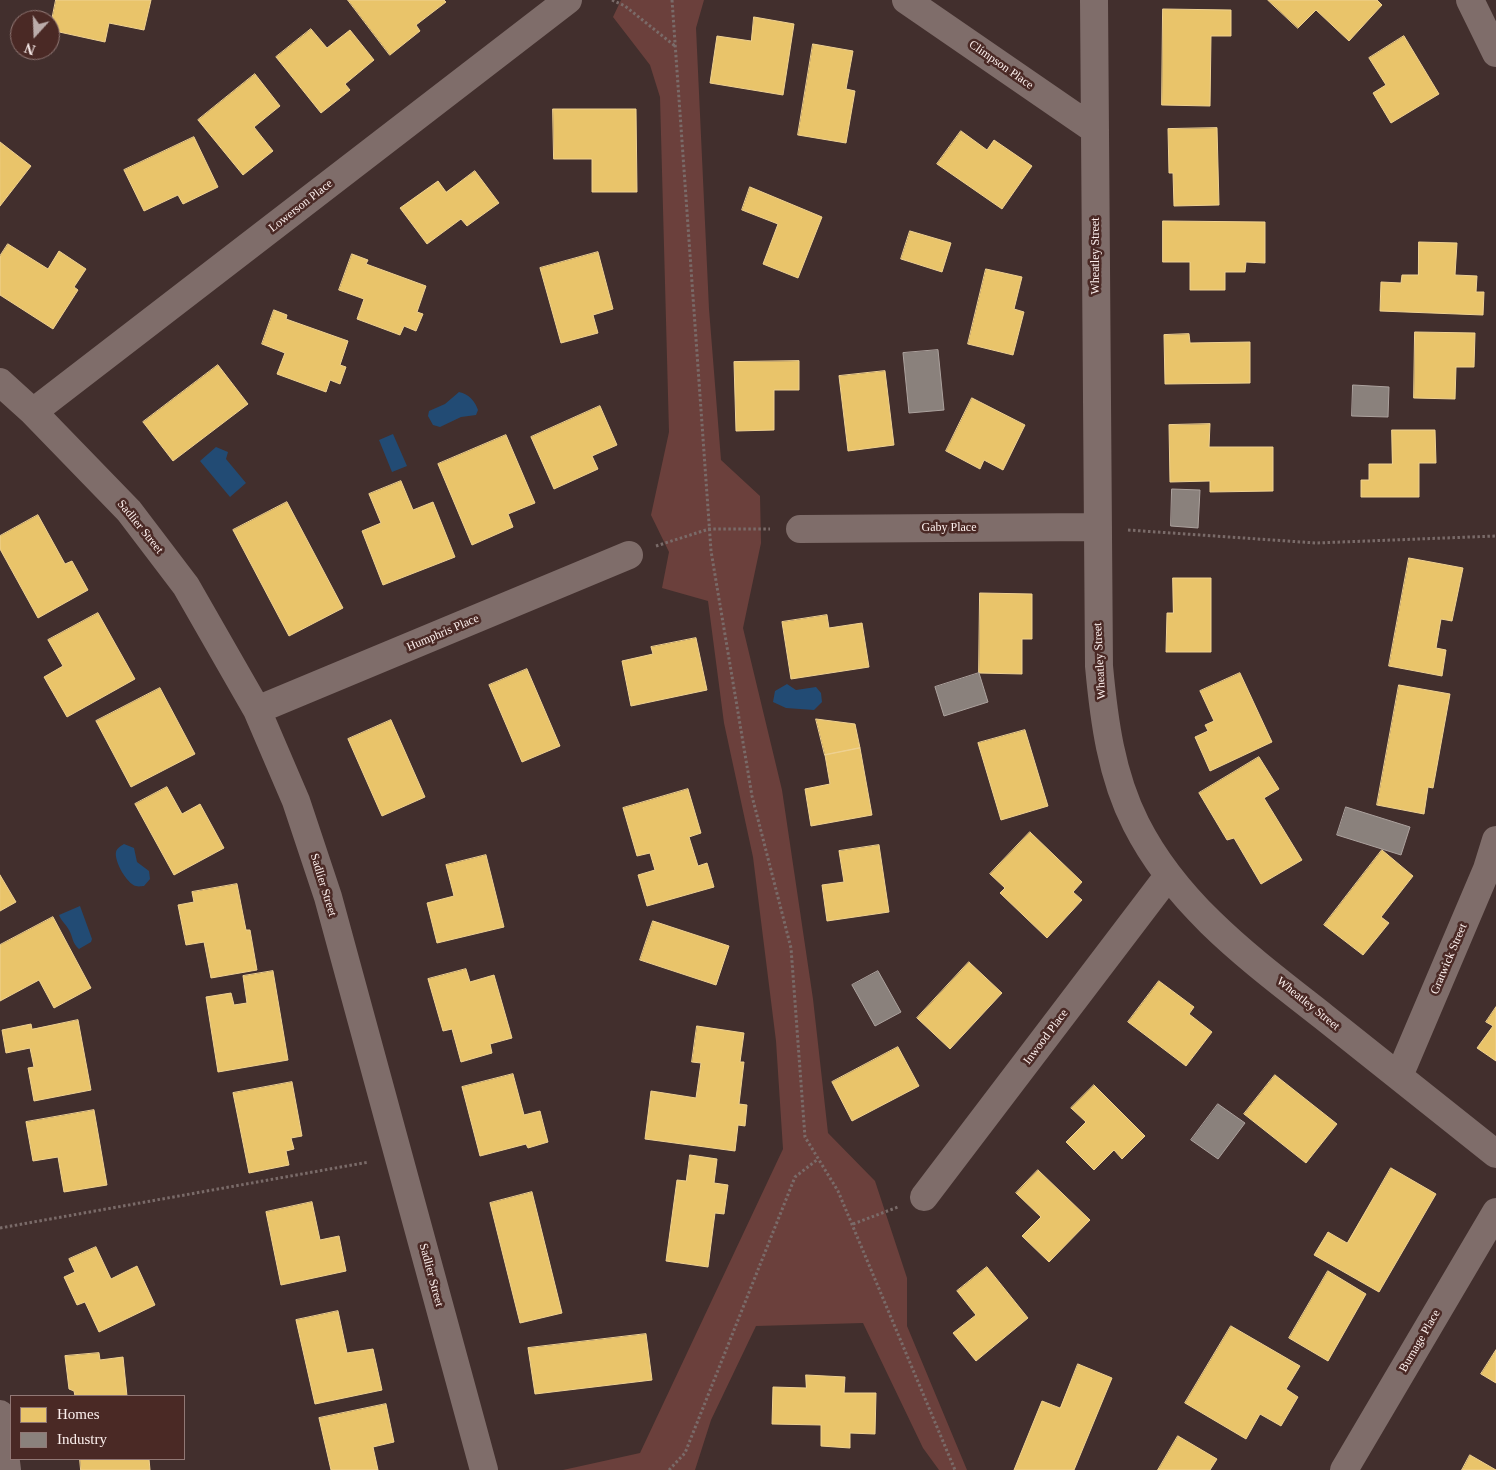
<!DOCTYPE html>
<style>
body{margin:0}
#map{position:relative;width:1496px;height:1470px;overflow:hidden;background:#422f2d;font-family:"Times New Roman",serif}
canvas{display:block}
.legend{position:absolute;left:10px;top:1395px;width:175px;height:65px;box-sizing:border-box;background:#4a2925;border:1px solid #917875;margin:0;padding:6px 9px;list-style:none;font-size:15px;color:#fcefed}
.legend li{display:flex;align-items:center;gap:10px;height:25px}
.legend b{width:25px;border:1px solid #917875}
.north{position:absolute;left:10px;top:10px;width:50px;height:50px;box-sizing:border-box;background:#4a2925;border:1px solid #917875;border-radius:50%;rotate:200deg;font-size:14px;font-weight:700;line-height:20px;text-align:center;color:#fcefed}
.north::after{content:'';display:block;margin:auto;width:18px;height:22px;background:#bbacaa;clip-path:polygon(50% 0,100% 100%,50% 72%,0 100%)}
</style>
<div id="map">
<canvas width="1496" height="1470"></canvas>
<ul class="legend">
<li><b style="height:14px;background:#e9c46a"></b>Homes</li>
<li><b style="height:14px;background:#8a817c"></b>Industry</li>
</ul>
<div class="north">N</div>
</div>
<script>
const c = document.querySelector('canvas').getContext('2d');
c.lineJoin = 'round';
function paint(path, color) { c.fillStyle = color; c.fill(path, 'evenodd'); }
function strokePath(path, color, width, dash) { c.strokeStyle = color; c.lineWidth = width; c.lineCap = dash ? 'butt' : 'round'; c.setLineDash(dash || []); c.stroke(path); }
function drawText(font, color, halo, rows, align = 'center') {
  c.font = font + ' "Times New Roman",serif'; c.lineWidth = 5; c.setLineDash([]); c.textBaseline = 'middle'; c.strokeStyle = halo; c.fillStyle = color; for (const [text, x, y, turn = 0] of rows) {
    c.save(); c.translate(x, y); c.rotate((+turn || 0) * Math.PI / 180); c.textAlign = isNaN(turn) ? turn : align; if (halo) c.strokeText(text, 0, 0); c.fillText(text, 0, 0); c.restore();
  }
}
paint(new Path2D(`
 M621,0H704L696,28L709,309L721,460L760,496L761,543L743,628L782,790L813,999L828,1133L875,1181L907,1278V1326L967,1470H939L923,1448L863,1323L756,1326L711,1420L695,1470H563L640,1453L783,1149L776,1041L753,857L724,723L708,601L662,588L669,552L651,515L669,432L660,97L650,65L613,17Z`), '#6b403c');
paint(new Path2D(`
 M459,392C469,394 475,401 478,410L476,415L461,417L440,427L433,425L428,416L429,411L445,404Z
 M393,434L407,466L392,472L379,440Z
 M216,447L228,452L226,459L246,483L230,497L200,461Z
 M787,684L796,690L816,687L821,693L822,702L814,710L786,708L773,702L775,691Z
 M124,844L134,848L137,862L149,871L150,879L144,886C142,886 139,887 136,886C127,884 114,861 116,852C117,848 121,846 124,844Z
 M80,906L92,939L91,942L79,949C72,943 73,937 69,930C66,924 61,921 59,915Z`), '#224b74');
const homes = new Path2D(`
 M56,0H151L144,30L109,23L105,42L50,30Z
 M348,0H444L446,2L416,25L420,31L390,55Z
 M1268,0H1377L1382,5L1349,41L1316,10L1298,28Z
 M1163,9L1231,10V36H1211L1210,106L1162,105Z
 M754,17L794,24L783,95L710,83L717,36L751,41Z
 M311,29L327,48L350,30L374,60L345,84L350,90L321,113L276,57Z
 M1404,36L1439,94L1391,123L1373,93L1386,85L1369,58Z
 M813,44L853,51L846,89L855,91L846,143L798,135Z
 M255,74L280,106L254,127L273,151L243,175L198,120Z
 M553,109H636L637,192H592V159H554Z
 M1217,128L1219,205L1174,206L1173,173H1169L1168,129Z
 M961,131L987,150L994,140L1032,166L1002,209L937,164Z
 M194,137L218,187L183,204L178,195L144,211L124,170Z
 M0,142L31,166L0,206Z
 M475,171L499,203L467,226L461,219L427,244L400,208L438,181L446,192Z
 M750,187L822,217L798,278L763,264L778,224L742,210Z
 M1163,221L1265,222V263L1246,262L1245,272H1225V290H1190V262H1163Z
 M910,231L951,243L942,272L901,259Z
 M1419,242L1457,243L1455,275L1477,276L1476,292H1484L1483,315L1380,311L1381,282L1401,283L1402,275H1418Z
 M8,244L48,269L59,251L86,269L74,287L78,290L53,329L0,295V256Z
 M598,252L613,309L593,315L598,333L561,343L540,268Z
 M352,254L368,260L366,264L426,286L417,312L423,314L416,331L404,326L400,335L357,319L364,299L339,290Z
 M986,269L1022,277L1014,309L1024,312L1013,355L968,344Z
 M274,310L287,315L286,319L348,341L340,365L346,367L340,384L330,380L326,392L277,374L285,353L262,344Z
 M1415,332L1475,333L1474,367H1456L1455,399L1414,398Z
 M1189,334L1190,343L1250,342V383L1165,384L1164,335Z
 M799,361V390H774V430L736,431L734,362Z
 M218,365L248,404L173,461L143,422Z
 M885,371L894,445L848,451L839,376Z
 M972,398L1025,425L1003,470L984,460L980,469L946,451Z
 M600,406L617,445L592,456L598,469L554,489L531,437Z
 M1210,424L1209,447H1273V491L1210,492V481L1170,482L1169,425Z
 M1392,430H1435L1436,463H1419V497H1361V480H1369V464H1392Z
 M506,435L535,503L508,514L513,527L472,545L438,464Z
 M401,481L413,510L433,502L455,557L383,585L362,531L381,523L369,494Z
 M287,502L343,608L289,636L233,530Z
 M38,515L65,564L72,561L88,590L38,618L0,549V536Z
 M1409,558L1463,568L1452,621L1441,619L1436,648L1446,650L1442,676L1389,666Z
 M1173,578H1211V652H1166L1167,613H1173Z
 M980,593L1032,594V639H1022V674L979,673Z
 M98,613L135,679L67,717L44,677L63,666L48,640Z
 M827,615L829,628L862,623L869,667L791,679L782,622Z
 M696,638L707,690L631,706L622,661L653,654L651,647Z
 M527,669L560,746L522,762L489,685Z
 M1240,673L1272,742L1210,771L1195,737L1208,731L1205,725L1214,721L1200,691Z
 M1399,685L1450,694L1433,788L1428,787L1424,814L1377,805Z
 M160,688L195,754L131,787L96,721Z
 M816,719L855,724L860,748L825,755Z
 M391,720L425,797L382,816L348,739Z
 M1025,730L1048,806L1001,820L978,743Z
 M860,748L872,815L811,826L805,789L830,784L825,755Z
 M1259,757L1279,789L1264,798L1302,860L1261,884L1234,838L1227,840L1199,793Z
 M167,787L182,814L200,804L224,848L174,875L135,804Z
 M688,789L701,833L689,837L698,866L707,863L714,887L647,906L638,875L655,870L650,853L637,856L623,808Z
 M1030,832L1082,882L1073,892L1082,900L1047,938L1000,893L1005,888L990,874Z
 M879,845L889,912L827,921L822,885L844,882L839,851Z
 M1382,850L1413,876L1381,917L1389,923L1363,955L1324,925Z
 M486,855L504,927L437,943L427,903L454,896L446,865Z
 M0,875L16,902L0,911Z
 M237,884L246,930H250L257,970L211,978L204,942L186,945L178,905L194,902L192,892Z
 M53,917L91,988L54,1008L39,980L0,1001V945Z
 M653,921L729,946L716,985L640,960Z
 M969,962L1002,993L950,1049L917,1018Z
 M466,969L470,982L494,975L512,1038L490,1044L492,1053L461,1062L452,1029L443,1031L428,979Z
 M273,971L288,1060L218,1072L206,997L231,993L234,1005L247,1003L243,976Z
 M1159,981L1194,1007L1189,1014L1212,1032L1186,1066L1128,1022Z
 M1496,1007V1061L1477,1048L1493,1026L1486,1022Z
 M78,1020L91,1090L34,1101L28,1068L34,1067L30,1048L6,1053L2,1030L31,1024L32,1029Z
 M697,1026L744,1033L740,1062H744L739,1104L747,1105L745,1126L738,1125L735,1151L645,1139L651,1091L696,1098L701,1063L692,1062Z
 M898,1047L919,1086L852,1121L832,1082Z
 M513,1074L524,1115L540,1111L548,1142L528,1148L526,1144L480,1156L462,1087Z
 M1275,1075L1337,1124L1306,1163L1244,1114Z
 M292,1082L302,1136L291,1138L294,1149L286,1151L289,1165L249,1173L233,1093Z
 M1094,1085L1145,1136L1122,1159L1114,1150L1094,1170L1066,1142L1086,1122L1071,1108Z
 M94,1110L107,1185L64,1192L58,1157L33,1161L26,1122Z
 M690,1155L717,1159L714,1183L728,1185L724,1214L715,1213L708,1267L666,1261L677,1180L686,1181Z
 M1391,1168L1436,1194L1379,1292L1314,1255L1328,1232L1347,1243Z
 M1038,1170L1090,1220L1049,1262L1022,1236L1041,1217L1016,1193Z
 M532,1192L562,1313L520,1323L490,1203Z
 M312,1202L320,1240L339,1236L346,1271L281,1285L266,1212Z
 M96,1247L111,1279L137,1266L155,1305L99,1332L85,1302L77,1305L64,1277L75,1272L69,1259Z
 M987,1267L1028,1318L976,1361L953,1333L976,1315L957,1291Z
 M1328,1271L1366,1294L1328,1361L1289,1338Z
 M338,1311L347,1353L373,1349L382,1390L315,1404L296,1320Z
 M1231,1326L1300,1366L1286,1389L1298,1397L1281,1426L1260,1414L1246,1439L1185,1403Z
 M646,1334L652,1380L535,1394L528,1348Z
 M1496,1350V1383L1481,1374Z
 M99,1353L100,1360L123,1357L127,1396H75L74,1391L69,1389L65,1356Z
 M1078,1364L1112,1378L1074,1470H1014L1042,1401L1060,1408Z
 M806,1375L845,1377L844,1393H876L875,1434L850,1433V1448L821,1446V1425L772,1424L773,1387L806,1388Z
 M386,1404L394,1442L373,1447L378,1470H331L319,1418Z
 M1178,1436L1217,1459L1210,1470H1158Z
 M1470,1455L1496,1470H1462Z
 M80,1459H149L150,1470H81Z`);
paint(homes, '#e9c46a');
strokePath(homes, '#efd191', 1);
const industry = new Path2D(`
 M938,350L944,410L909,413L903,353Z
 M1353,385L1389,387L1388,417L1352,416Z
 M1172,489L1200,490L1198,528L1171,526Z
 M979,673L988,702L944,716L935,687Z
 M1346,807L1410,827L1401,855L1337,835Z
 M878,971L901,1012L875,1026L852,985Z
 M1218,1104L1245,1123L1218,1159L1191,1140Z`);
paint(industry, '#8a817c');
strokePath(industry, '#aca29e', 1);
strokePath(new Path2D(`
 M612,0L625,6L675,46
 M672,0L711,551L752,796L791,948L805,1137L838,1191L955,1470
 M1128,530L1316,543L1496,536
 M656,546L709,529H770
 M853,1224L898,1207
 M0,1228L369,1162
 M669,1470L685,1453L795,1177L818,1159`), '#7a6b69', 3, [2.5, 2.5]);
strokePath(new Path2D(`
 M906,0L1095,130
 M1094,0L1099,666C1104,720 1111,775 1136,824C1178,907 1253,961 1324,1017C1382,1063 1439,1109 1496,1154
 M1470,0L1496,53
 M0,382L33,412L129,511L186,586L257,710L296,801L328,897L484,1470
 M33,412L568,0
 M800,529L1098,527
 M257,710L629,555
 M1399,1076L1487,869L1496,840
 M924,1197L1168,876
 M0,1414L7,1470
 M1344,1470L1496,1212`), '#7f6d6a', 28);
drawText('12px', '#fcefed', '#4a2925', [
 ["Climpson Place",1001,65,35],
 ["Lowerson Place",301,206,-38],
 ["Wheatley Street",1096,256,-90],
 ["Sadlier Street",140,527,51],
 ["Gaby Place",949,528],
 ["Humphris Place",443,633,-23],
 ["Wheatley Street",1100,661,-93],
 ["Sadlier Street",323,885,73],
 ["Gratwick Street",1449,959,-67],
 ["Wheatley Street",1308,1004,39],
 ["Inwood Place",1046,1037,-53],
 ["Sadlier Street",431,1275,75],
 ["Burnage Place",1420,1341,-60]
]);
</script>
